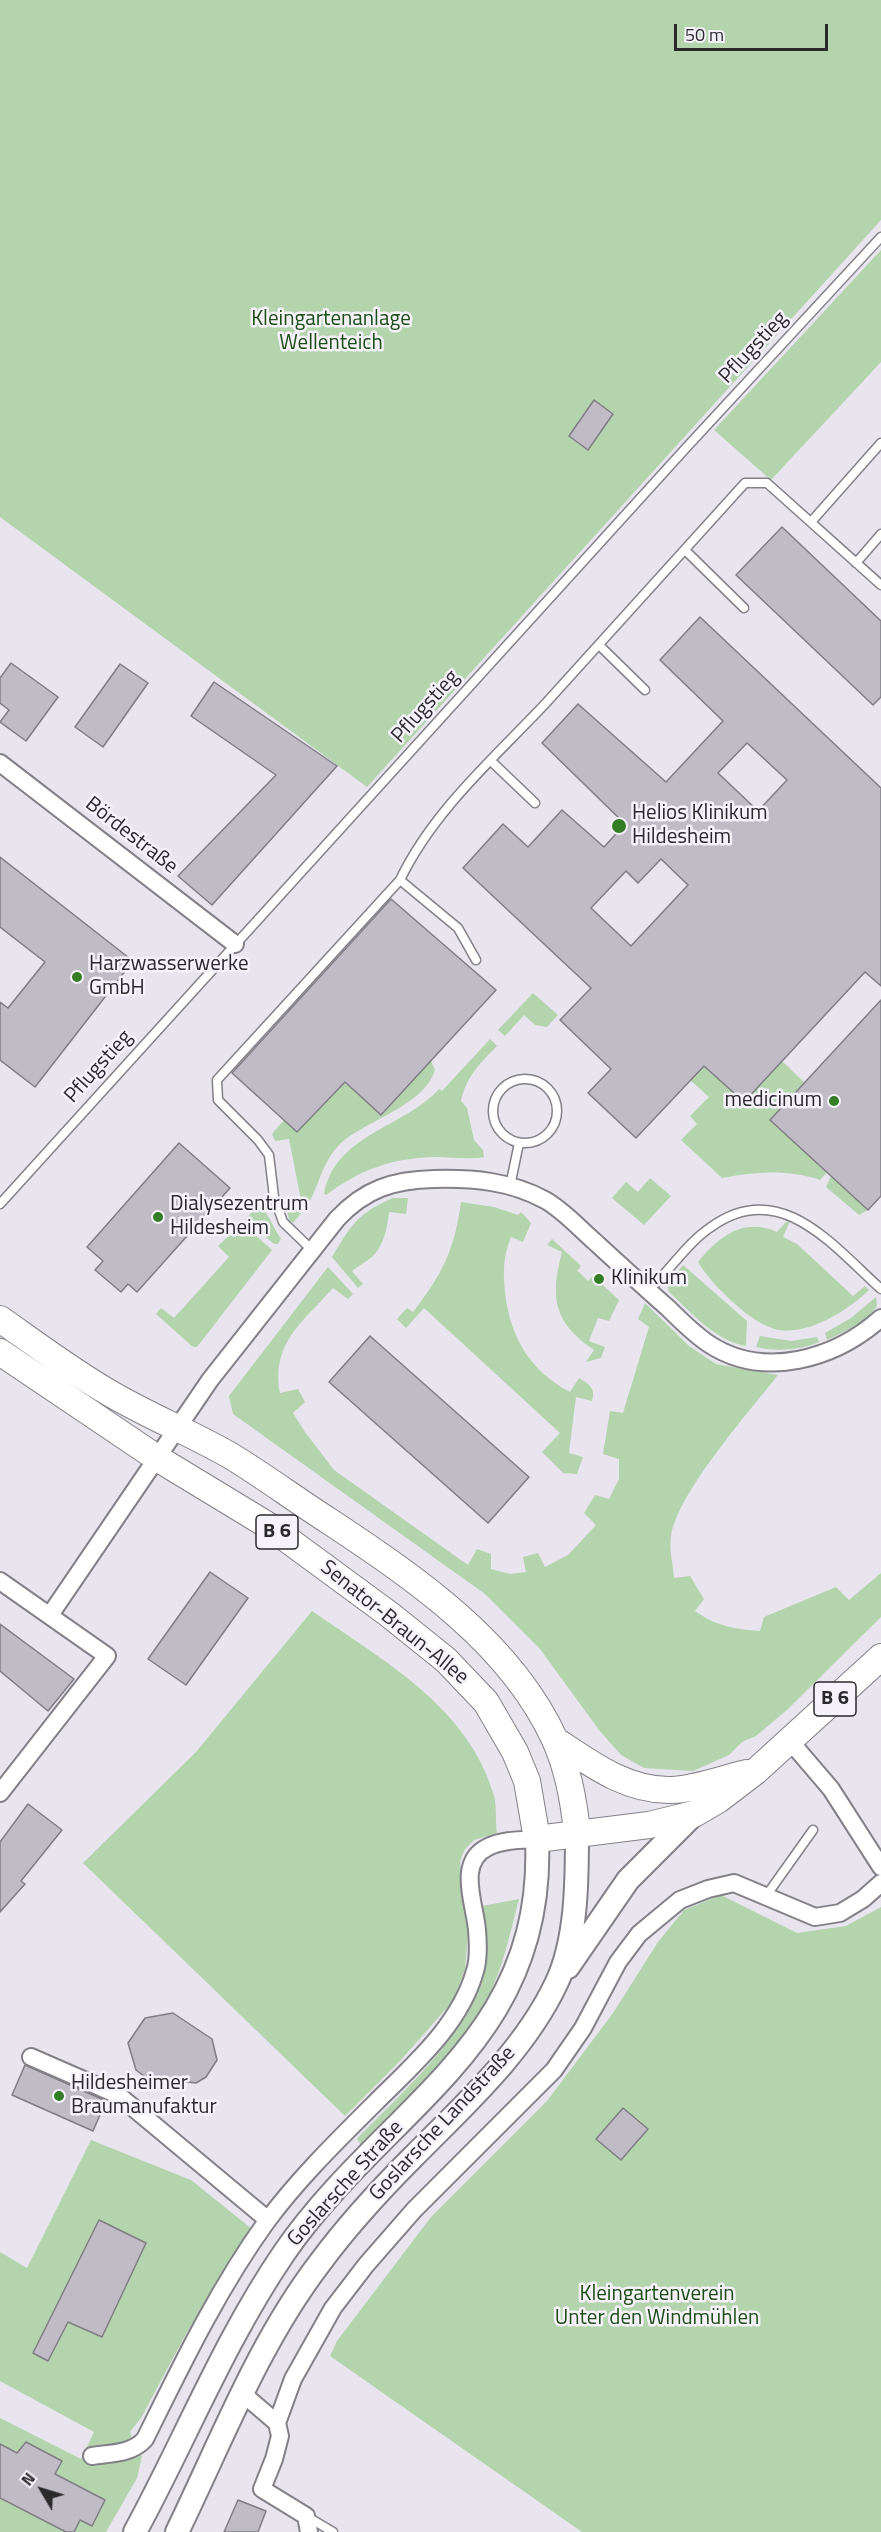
<!DOCTYPE html>
<meta charset="utf-8">
<style>
body{margin:0}
#map{position:relative;width:881px;height:2532px;overflow:hidden;background:#e8e5ee;font-family:"Titillium Web",sans-serif}
canvas{display:block}
.north{position:absolute;left:12px;top:2460px;width:60px;height:60px;-webkit-text-stroke:4px #f6f2fc;paint-order:stroke;rotate:308deg;font-size:16px;font-weight:700;line-height:24px;text-align:center;color:#2a292c}
.north::after{content:'';display:block;margin:auto;width:21px;height:27px;background:#2a292c;clip-path:polygon(50% 0,100% 100%,50% 72%,0 100%)}
.scale{position:absolute;left:674px;top:24px;width:154px;height:27px;box-sizing:border-box;border:3px solid #2a292c;border-top:0;padding-left:8px;font-size:18px;line-height:21px;white-space:nowrap;color:#2a292c;-webkit-text-stroke:4px #f6f2fc;paint-order:stroke}
</style>
<div id="map">
<canvas width="881" height="2532"></canvas>
<div class="north">N</div>
<div class="scale">50 m</div>
</div>
<script>
const c = document.querySelector('canvas').getContext('2d');
c.lineJoin = 'round';
function paint(path, color) { c.fillStyle = color; c.fill(path, 'evenodd'); }
function strokePath(path, color, width, dash) { c.strokeStyle = color; c.lineWidth = width; c.lineCap = dash ? 'butt' : 'round'; c.setLineDash(dash || []); c.stroke(path); }
function drawText(font, color, halo, rows, align = 'center') {
  c.font = font + ' "Titillium Web",sans-serif'; c.lineWidth = 5; c.setLineDash([]); c.textBaseline = 'middle'; c.strokeStyle = halo; c.fillStyle = color; for (const [text, x, y, turn = 0] of rows) {
    c.save(); c.translate(x, y); c.rotate((+turn || 0) * Math.PI / 180); c.textAlign = isNaN(turn) ? turn : align; if (halo) c.strokeText(text, 0, 0); c.fillText(text, 0, 0); c.restore();
  }
}
paint(new Path2D(`
 M0,0H881V220L367,787L0,517Z
 M881,250V362L771,480L714,430Z
 M533,993L558,1015L547,1027L535,1025L524,1015L505,1036L498,1030Z
 M490,1039L497,1046C480,1063 466,1077 461,1101L467,1108L474,1140L483,1150L484,1157C469,1160 452,1157 436,1157C392,1158 361,1169 326,1195L324,1194C335,1134 404,1128 439,1089L442,1091Z
 M431,1061L435,1070C424,1106 368,1119 341,1143C326,1157 322,1174 314,1192C310,1203 301,1213 293,1223L289,1220L286,1204L301,1200L289,1139L275,1141L272,1134L284,1120L297,1132L345,1082L382,1115Z
 M782,1061L804,1082L770,1120L827,1172L820,1180C787,1169 755,1172 722,1178L681,1140L697,1124L690,1116L709,1097L690,1080L704,1066L744,1102Z
 M831,1176L868,1210L859,1215L826,1187Z
 M650,1178L671,1196L644,1225L612,1198L626,1182L638,1192Z
 M393,1198H408L406,1214L389,1212C387,1229 384,1245 372,1257C366,1262 358,1266 352,1271L363,1284L358,1288L332,1257C351,1225 358,1213 393,1198Z
 M461,1202L494,1207L518,1215L521,1212L531,1223L523,1242L511,1237C503,1256 503,1272 505,1292C510,1337 530,1371 570,1392L579,1378C589,1384 596,1388 592,1401L576,1397L569,1453L583,1457L577,1474L563,1473L542,1452L560,1433L424,1308L406,1328L397,1319L407,1308L413,1312C443,1273 454,1251 461,1202Z
 M257,1208H263C270,1218 274,1229 281,1239L278,1244H274L245,1219Z
 M790,1221L783,1237L797,1244L853,1296L865,1286L869,1290C848,1311 800,1341 769,1327C745,1317 711,1284 698,1262C719,1237 743,1217 777,1232L786,1222Z
 M242,1223L272,1250L197,1347H193L156,1314L161,1308L174,1318L229,1257L218,1246Z
 M552,1239L581,1266L577,1271L579,1272L588,1281L593,1276L619,1300L609,1321L598,1318L589,1341L605,1347L601,1358L586,1362L594,1350C553,1322 550,1298 562,1252L547,1245Z
 M683,1265L747,1321L746,1346C715,1341 691,1312 669,1292L667,1285Z
 M328,1267L353,1294L348,1299L333,1288C303,1322 271,1343 280,1393L298,1389L305,1402L293,1413L305,1432L334,1470L468,1565L477,1549L491,1554V1569L510,1574L526,1572L523,1557L538,1553L545,1567L568,1555L596,1525L584,1513L595,1495L609,1499L619,1479V1459L603,1454L610,1411L623,1413L649,1327L638,1319L645,1303L689,1346L716,1364L778,1375C749,1412 678,1492 671,1536C669,1549 673,1565 674,1578L690,1576L704,1599L695,1611C716,1626 735,1629 760,1631L764,1617L836,1587L849,1600L881,1573V1617L788,1709L756,1736L742,1742L729,1755L693,1771L644,1768L621,1755L599,1730L540,1649L485,1594L233,1414L229,1396Z
 M876,1297L877,1306C867,1322 844,1332 827,1340L825,1333L851,1318Z
 M760,1336L791,1341L817,1337L819,1342C801,1350 775,1352 756,1347Z
 M312,1611C382,1660 469,1707 494,1796C497,1807 495,1821 497,1833L474,1840L465,1849L460,1861L468,1933L465,1970L453,2001L400,2061L345,2116L83,1863L196,1752Z
 M721,1895L797,1933L846,1926L881,1907V2532H582L330,2356L337,2341L431,2217L547,2101L613,2013L658,1942L684,1910Z
 M519,1899C510,1933 503,1968 487,2000C464,2048 399,2105 361,2145L357,2139C403,2090 483,2025 485,1952C486,1937 483,1921 482,1906Z
 M91,2140L191,2180L252,2229L187,2332L141,2418L130,2432L137,2451L142,2456L137,2478L106,2532H0V2418L81,2459L94,2432L0,2381V2252L27,2268Z`), '#b3d4ad');
const building = new Path2D(`
 M594,400L613,414L588,450L569,436Z
 M782,527L881,621V697L873,705L736,575Z
 M700,617L881,788V986L865,972L744,1102L704,1066L636,1138L588,1093L611,1069L560,1020L591,988L463,868L503,824L528,847L562,810L604,847L625,824L542,743L578,704L666,782L723,721L660,660ZM747,743L787,780L758,811L718,773ZM661,859L688,885L631,946L591,908L626,871L638,883Z
 M11,663L58,697L26,741L0,722L9,710L0,703V678Z
 M120,664L148,683L103,747L75,727Z
 M214,682L337,766L212,905L178,876L276,775L191,716Z
 M0,857L133,961L35,1087L0,1060V1002L8,1008L45,962L0,927Z
 M391,899L496,990L381,1115L345,1082L297,1132L232,1073Z
 M881,1000V1196L868,1210L770,1120Z
 M179,1143L230,1188L137,1292L128,1284L121,1292L95,1270L103,1261L87,1247Z
 M370,1336L529,1477L488,1523L329,1382Z
 M210,1572L248,1598L186,1685L148,1659Z
 M0,1624L74,1679L48,1711L0,1671Z
 M28,1804L62,1830L21,1881L25,1884L0,1912V1842Z
 M173,2013L212,2039L217,2060L206,2077L196,2083L180,2081L157,2086L136,2070L128,2043L145,2018Z
 M25,2065L106,2101L93,2131L12,2095Z
 M623,2108L648,2129L621,2160L596,2139Z
 M99,2220L146,2243L102,2337L68,2322L48,2361L33,2353Z
 M26,2442L62,2461L55,2474L105,2500L92,2526L80,2520L74,2532H66L0,2498V2444L17,2453Z
 M238,2500L266,2511L258,2532H224Z`);
paint(building, '#bfbcc5');
strokePath(building, '#807d85', 1.5);
const service = new Path2D(`
 M811,522L881,443
 M685,550L744,608
 M856,563L881,534
 M599,645L645,690
 M491,761L535,803
 M400,880L458,928L476,960
 M493 1111a32 32 0 1 1 64 0a32 32 0 1 1-64 0Z
 M510,1186L519,1143
 M0,1204L685,449L881,237
 M312,1250L283,1222L274,1197L269,1155L258,1140L218,1100L217,1080L400,880C433,811 494,758 545,704C612,631 678,557 745,483H767L881,585
 M647,1290L657,1282C674,1264 690,1241 711,1227C780,1177 833,1246 881,1289
 M766,1896L813,1830
 M306,2516L333,2532`);
const minor = new Path2D(`
 M0,763L235,944
 M0,1581L107,1656L0,1793
 M50,1615L210,1380L337,1219C365,1189 393,1180 434,1179C473,1178 510,1181 545,1200C563,1210 578,1227 594,1241C618,1263 643,1286 668,1308C681,1321 694,1334 709,1344C764,1380 835,1359 881,1318
 M790,1741L831,1789L881,1867
 M31,2057L118,2095L268,2220
 M243,2394L277,2423
 M92,2456C111,2453 132,2454 145,2439C182,2364 218,2289 267,2221C299,2178 337,2141 375,2103C413,2065 460,2025 475,1971C479,1959 478,1942 477,1930C475,1904 456,1862 488,1847C502,1840 521,1840 537,1839
 M309,2532L306,2516L262,2489L274,2459L280,2436L277,2423L293,2379L333,2308L366,2265L414,2210L554,2070L583,2028L618,1962L639,1934L680,1900L708,1889L734,1883L815,1917L840,1913L863,1899L881,1883`);
const secondary = new Path2D(`
 M568,1967L628,1880L694,1814
 M135,2532C185,2440 224,2341 284,2253C385,2106 546,2045 537,1839
 M177,2532C221,2442 258,2344 319,2264C347,2226 379,2191 412,2158C464,2105 523,2053 556,1984C577,1941 577,1880 577,1833`);
const primary = new Path2D(`
 M0,1319C37,1345 74,1373 113,1395C151,1417 193,1434 231,1456C264,1476 296,1500 329,1521C415,1578 511,1643 555,1740C568,1769 574,1801 577,1833
 M0,1352L157,1458L269,1526L390,1615L446,1660L486,1702L515,1752L527,1781L537,1839L649,1825L694,1814L718,1800L756,1771L881,1657
 M555,1740C590,1763 625,1790 669,1790C690,1791 725,1778 747,1773`);
strokePath(service, '#838089', 11);
strokePath(minor, '#838089', 20);
strokePath(secondary, '#838089', 26);
strokePath(primary, '#838089', 28);
strokePath(service, '#fff', 8);
strokePath(minor, '#fff', 16);
strokePath(secondary, '#fff', 22);
strokePath(primary, '#fff', 26);
for (const [x, y, r, color] of [
 [619,826,8,"#337d24"],
 [77,977,6,"#337d24"],
 [834,1101,6,"#337d24"],
 [158,1217,6,"#337d24"],
 [599,1279,6,"#337d24"],
 [59,2096,6,"#337d24"]
]) { const dot = new Path2D(); dot.arc(x, y, r, 0, 2 * Math.PI); c.fillStyle = color; c.fill(dot); strokePath(dot, '#f6f2fc', 2); }
for (const [x, y, w] of [
 [277,1532,42],
 [835,1699,42]
]) { const box = new Path2D(); box.roundRect(x - w / 2, y - 17, w, 34, 4.5); c.fillStyle = '#f6f2fc'; c.fill(box); strokePath(box, '#2a292c', 1.5); }
drawText('bold 20px', '#2a292c', null, [
 ["B 6",277,1532],
 ["B 6",835,1699]
]);
drawText('21px', '#1c4e12', '#f6f2fc', [
 ["Kleingartenanlage",331,320],
 ["Wellenteich",331,344],
 ["Kleingartenverein",657,2295],
 ["Unter den Windmühlen",657,2319]
]);
drawText('21px', '#2a292c', '#f6f2fc', [
 ["Pflugstieg",754,348,-47],
 ["Pflugstieg",426,707,-48],
 ["Bördestraße",131,836,38],
 ["Pflugstieg",99,1067,-48],
 ["Senator-Braun-Allee",394,1623,39],
 ["Goslarsche Landstraße",443,2124,-47],
 ["Goslarsche Straße",346,2184,-48]
]);
drawText('21px', '#2a292c', '#f6f2fc', [
 ["Helios Klinikum",632,814],
 ["Hildesheim",632,838],
 ["Harzwasserwerke",89,965],
 ["GmbH",89,989],
 ["medicinum",822,1101,"right"],
 ["Dialysezentrum",170,1205],
 ["Hildesheim",170,1229],
 ["Klinikum",611,1279],
 ["Hildesheimer",71,2084],
 ["Braumanufaktur",71,2108]
], 'left');
</script>
